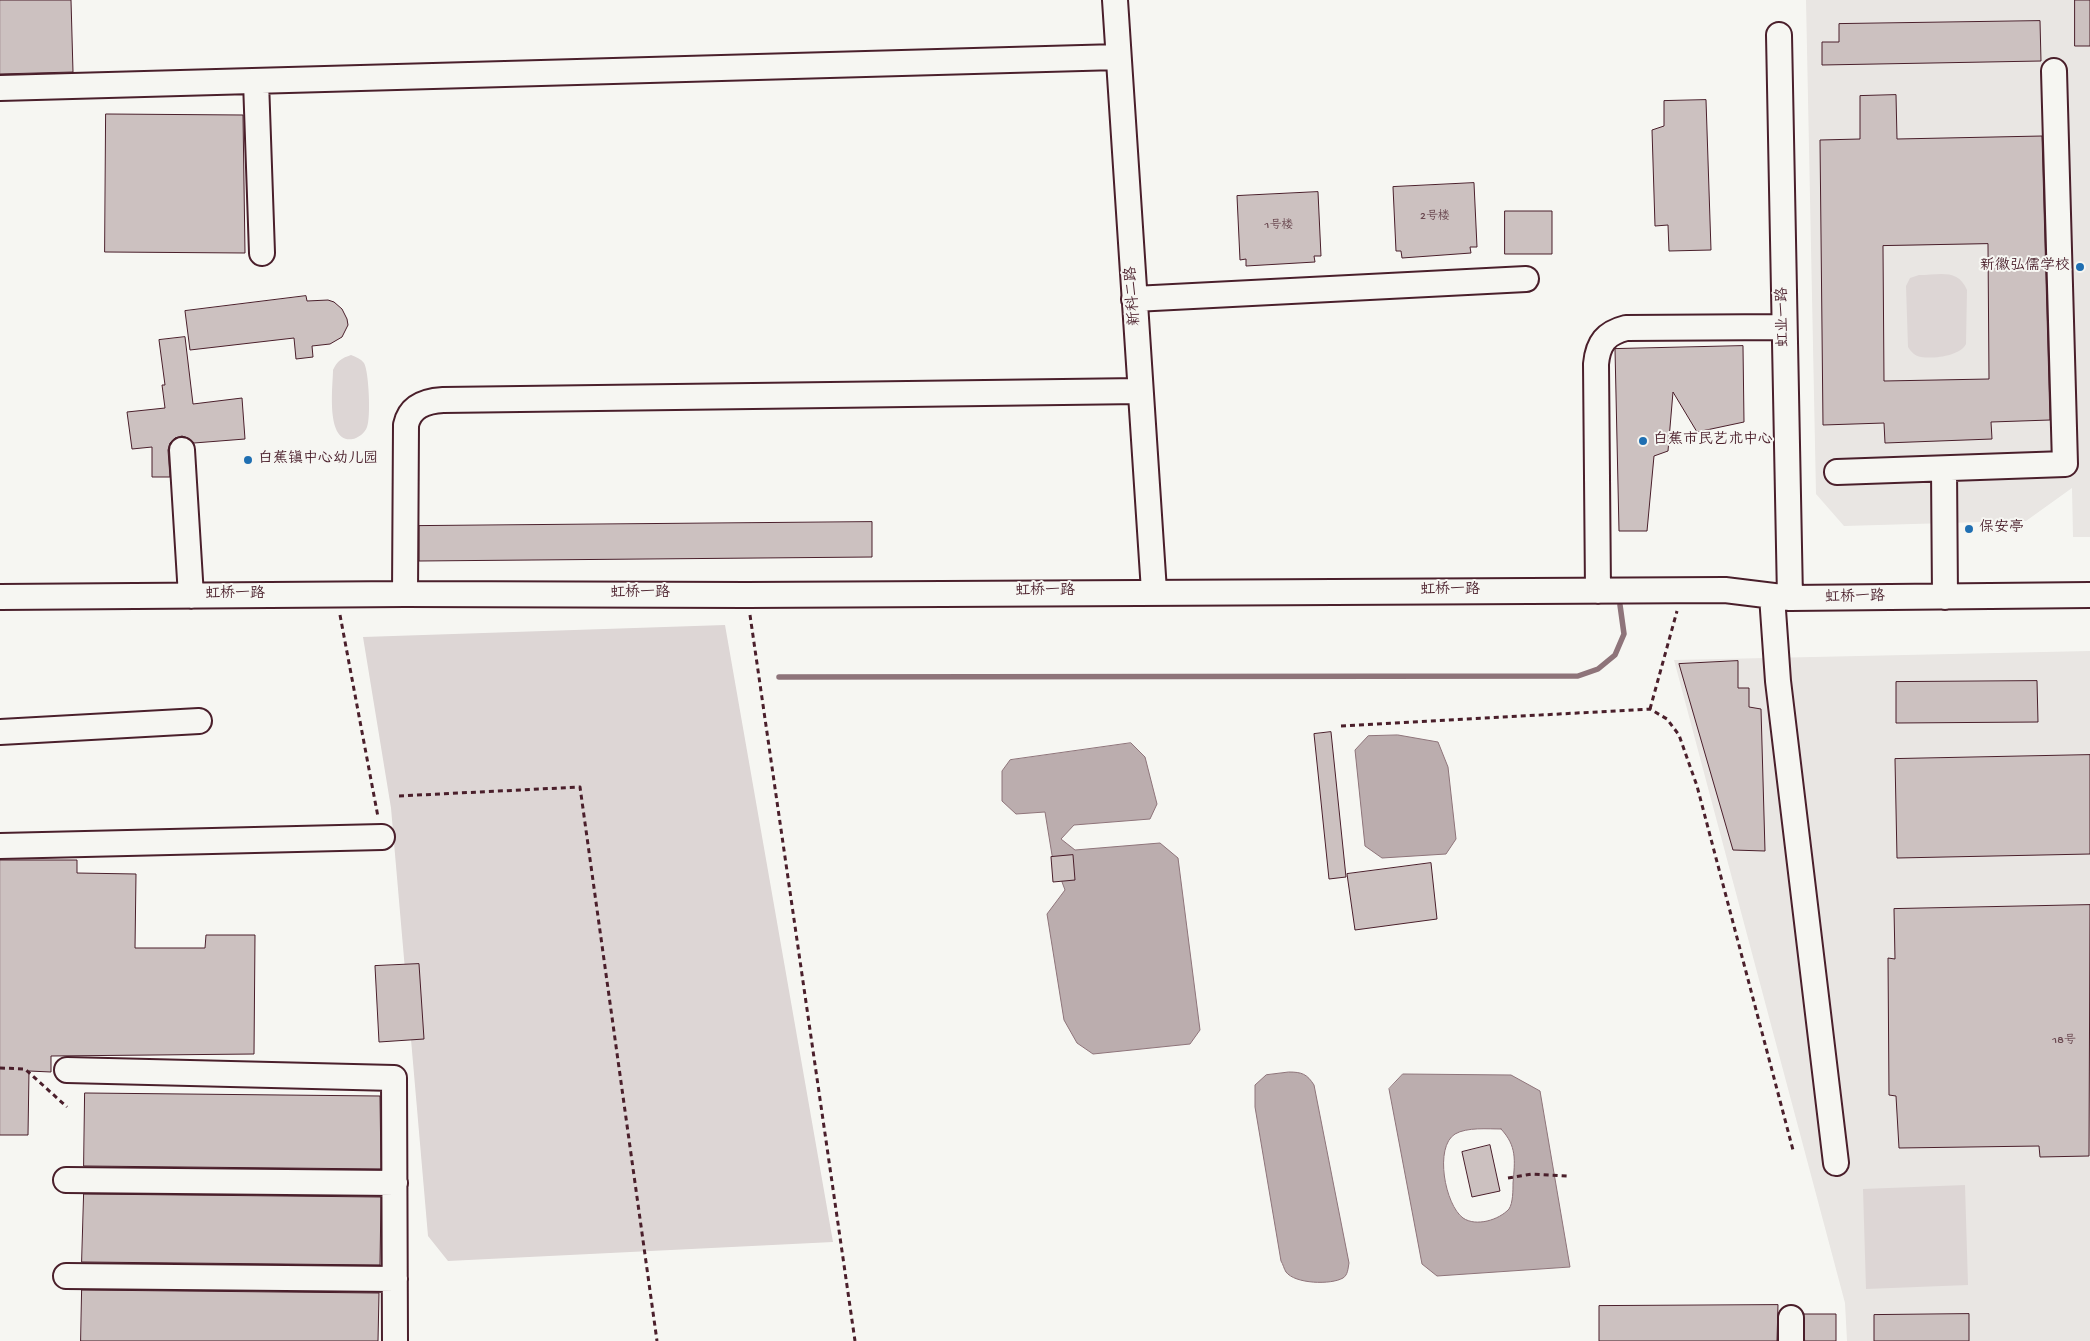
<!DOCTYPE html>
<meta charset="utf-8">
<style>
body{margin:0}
canvas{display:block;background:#f6f6f2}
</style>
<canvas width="2090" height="1341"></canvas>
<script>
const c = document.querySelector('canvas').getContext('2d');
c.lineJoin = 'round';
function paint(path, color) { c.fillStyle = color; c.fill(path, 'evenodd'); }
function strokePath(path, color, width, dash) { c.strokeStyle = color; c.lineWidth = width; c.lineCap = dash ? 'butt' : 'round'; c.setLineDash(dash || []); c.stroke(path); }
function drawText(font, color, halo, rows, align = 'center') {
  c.font = font + ' "Gochi Hand","LXGW WenKai TC",sans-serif'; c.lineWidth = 4; c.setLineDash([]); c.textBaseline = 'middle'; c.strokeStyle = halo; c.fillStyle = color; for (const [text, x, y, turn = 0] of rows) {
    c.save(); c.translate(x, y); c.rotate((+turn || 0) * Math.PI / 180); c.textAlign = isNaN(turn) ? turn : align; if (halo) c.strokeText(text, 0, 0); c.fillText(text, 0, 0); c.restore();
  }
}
paint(new Path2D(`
 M1806,0H2090V537H2073L2072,488L2026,521L1982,522L1844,526L1816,494Z
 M2090,651V1341H1847L1845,1303L1674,660Z`), '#e9e6e3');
paint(new Path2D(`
 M1919,275C1939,275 1958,268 1967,290L1966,344C1960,356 1934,359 1921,357C1915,356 1911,352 1908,347L1906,286L1910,278Z
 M351,355C356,357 361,359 364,363C369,371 371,419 367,427C365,433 358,438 353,439C325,444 333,386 333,370C337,361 342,358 351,355Z
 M725,625L833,1242L448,1261L428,1236L391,808L363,637Z
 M1965,1185L1968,1285L1866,1289L1863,1189Z`), '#ddd6d5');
const water = new Path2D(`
 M1398,735L1438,742L1448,767L1456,839L1446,854L1382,858L1365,846L1355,750L1368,736Z
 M1131,743L1145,757L1157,804L1150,819L1074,825L1061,839L1075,850L1160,843L1178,858L1200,1030L1190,1044L1093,1054L1077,1043L1064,1020L1047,914L1065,890L1052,855L1045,812L1016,814L1002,801V771L1010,760Z
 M1289,1072C1302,1072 1307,1074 1314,1085L1349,1263C1348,1268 1348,1275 1343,1278C1331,1285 1295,1284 1286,1272C1284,1269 1283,1264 1281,1261L1255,1107V1085L1266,1075Z
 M1403,1074L1511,1075L1540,1091L1570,1267L1437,1276L1422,1264L1389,1089ZM1501,1129C1517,1146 1515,1160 1513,1183C1513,1190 1513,1203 1509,1209C1499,1220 1476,1227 1463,1218C1445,1205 1434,1147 1455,1134C1467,1127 1488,1129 1501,1129Z`);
paint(water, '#bbadae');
strokePath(water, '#8e747a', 1);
strokePath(new Path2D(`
 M779,677L1578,676L1598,669L1615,655L1624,634L1620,605`), '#8e747a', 5.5);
const building = new Path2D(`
 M0,0H71L73,72L0,74Z
 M2075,0H2090V46H2075Z
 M2040,21L2041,61L1822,65V42H1839V24Z
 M1896,95L1897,139L2042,136L2050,420L1991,422L1992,439L1885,443L1884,423L1823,425L1820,140L1860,139V96ZM1988,244L1989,379L1884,381L1883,246Z
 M1706,100L1711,250L1669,251L1668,225L1655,226L1652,130L1664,126V101Z
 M106,114L243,115L245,253L105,252Z
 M1474,183L1477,247H1470L1471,253L1402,258L1401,251H1396L1393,187Z
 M1318,192L1321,256H1314L1315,262L1246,266V259L1240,260L1237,196Z
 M1505,211H1552V254H1505Z
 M306,296L307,301L328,300L334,302L342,309L347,319L348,325L342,337L330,344L312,346L313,357L296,359L294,338L190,350L185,311Z
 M185,337L193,404L242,398L245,439L194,443L188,438L182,436L175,438L170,443L168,450L170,477H152V447L132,449L127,412L165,408L162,385H165L159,340Z
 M1743,346L1744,422L1697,432L1673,392L1668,451L1654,456L1647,531H1619L1615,349Z
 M872,522V557L419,561V526Z
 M1738,661V688H1749V707L1761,709L1765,851L1733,850L1679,664Z
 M2037,681L2038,722L1896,723V682Z
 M1331,732L1346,877L1329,879L1314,734Z
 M2090,755V854L1897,858L1895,759Z
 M1073,855L1075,880L1053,882L1051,857Z
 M0,860H77V873L136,874L135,948H205L206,935H255L254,1054L51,1056V1072L29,1071L28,1135H0Z
 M1431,863L1437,919L1355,930L1347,874Z
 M2090,905L2089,1156L2040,1157L2039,1146L1899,1148L1896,1096L1889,1095L1888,958L1895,959L1894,909Z
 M419,964L424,1039L379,1042L375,966Z
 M85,1093L380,1096L381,1169L84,1166Z
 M1490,1145L1500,1191L1472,1197L1462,1152Z
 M84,1194L381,1197L380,1265L82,1262Z
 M82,1290L379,1293L378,1341H81Z
 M1778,1305L1777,1341H1599V1306Z
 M1804,1314H1836V1341H1805Z
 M1969,1314V1341H1874V1315Z`);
paint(building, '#ccc1c0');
strokePath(building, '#4a1f2b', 1);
const minor = new Path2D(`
 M1115,0L1154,591
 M1779,35L1790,598
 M256,81L262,253
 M0,88L1118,57
 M1134,299L1526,279
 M182,450L191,596
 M1944,469L1945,597
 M1837,472L2065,464L2054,71
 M1598,591L1596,364C1598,343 1606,333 1626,328L1784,327
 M405,594L406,425C410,406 426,401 443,400L1140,391
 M1772,596L1778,681L1836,1163
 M0,597L405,594L747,595L1725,590L1790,598L2090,595
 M0,732L199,721
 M0,846L382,837
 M67,1070L394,1078L395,1341
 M66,1180L395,1183
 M66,1276L395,1279
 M1791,1318V1341`);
strokePath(minor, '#4a1f2b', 28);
strokePath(new Path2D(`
 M340,615L378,817
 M750,615L855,1341
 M1650,709L1677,611
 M1341,726L1650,709L1667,719L1679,735L1697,786L1793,1150
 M399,796L580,787L657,1341
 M0,1068L25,1069L67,1107
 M1508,1178L1532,1174L1568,1176`), '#4a1f2b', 3, [5, 4]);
strokePath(minor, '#f6f6f2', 24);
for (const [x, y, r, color] of [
 [2080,267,5,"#1f6fb2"],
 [1643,441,5,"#1f6fb2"],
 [248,460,5,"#1f6fb2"],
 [1969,529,5,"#1f6fb2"]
]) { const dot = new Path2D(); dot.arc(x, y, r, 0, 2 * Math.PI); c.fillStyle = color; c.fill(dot); strokePath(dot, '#f6f6f2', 2); }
drawText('12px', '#6a4850', null, [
 ["2号楼",1435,217],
 ["1号楼",1279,226],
 ["18号",2064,1041]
]);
drawText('15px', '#4a1f2b', '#f6f6f2', [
 ["新徽弘儒学校",2070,267,"right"],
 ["白蕉市民艺术中心",1653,441],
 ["白蕉镇中心幼儿园",258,460],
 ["保安亭",1979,529]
], 'left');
drawText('15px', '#4a1f2b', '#f6f6f2', [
 ["新科二路",1134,296,-94],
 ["虹业一路",1784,317,-91],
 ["虹桥一路",1450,591],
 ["虹桥一路",1045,592],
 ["虹桥一路",640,594],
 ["虹桥一路",235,595],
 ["虹桥一路",1855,598,-1]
]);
</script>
